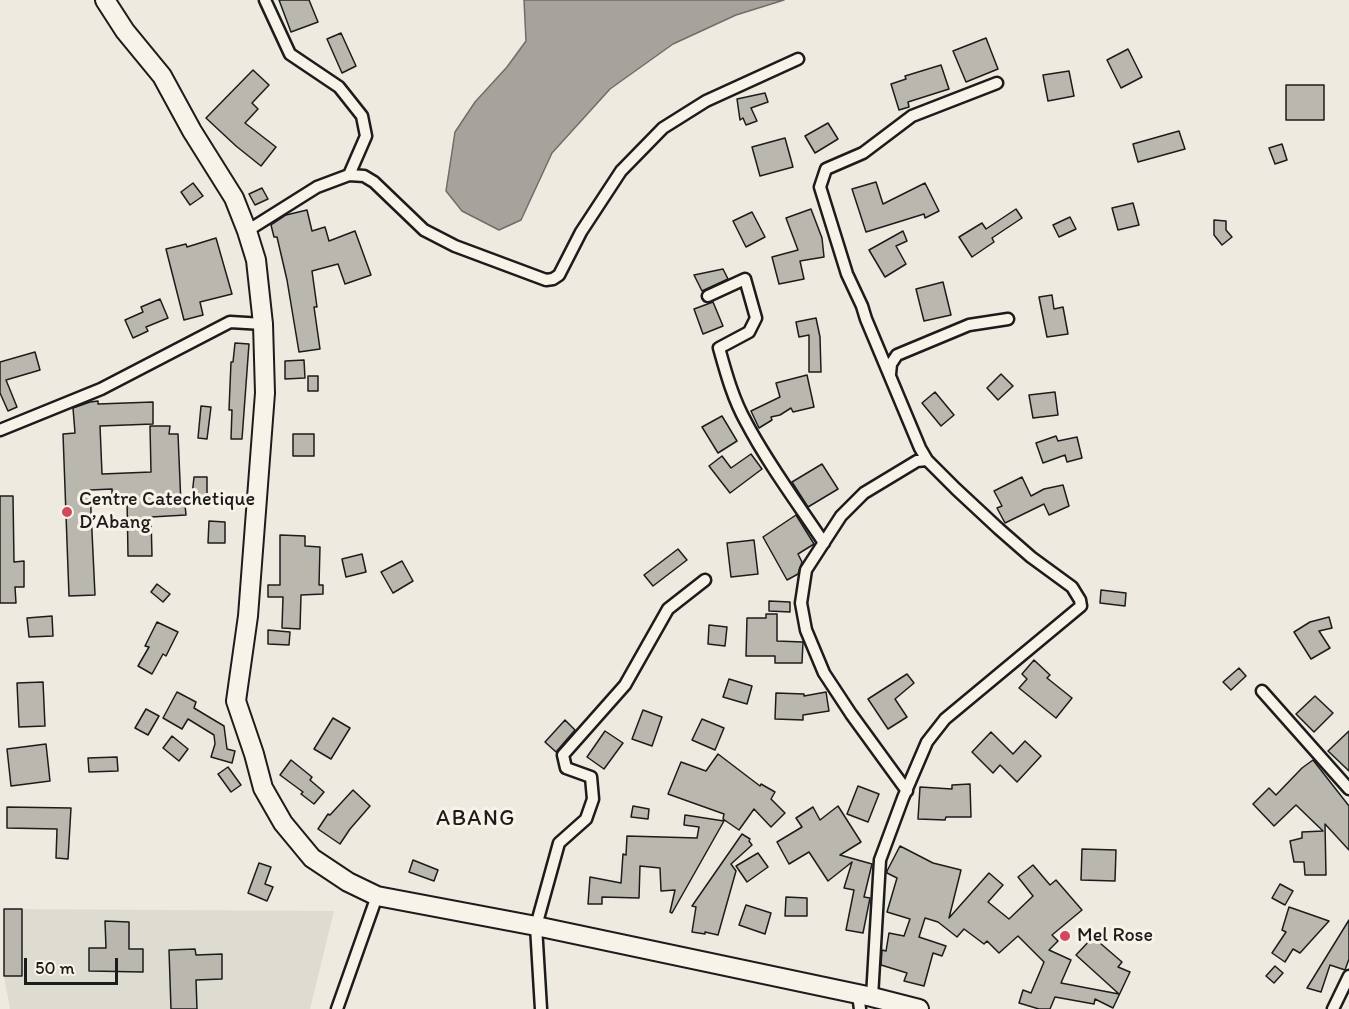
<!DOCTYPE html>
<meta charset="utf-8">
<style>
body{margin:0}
#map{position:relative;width:1349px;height:1009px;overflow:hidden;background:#eeeae0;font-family:Itim,sans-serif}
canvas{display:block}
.scale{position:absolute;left:24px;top:958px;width:94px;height:27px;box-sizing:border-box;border:3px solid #1c1c1c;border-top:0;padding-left:8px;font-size:18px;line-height:21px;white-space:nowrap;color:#1c1c1c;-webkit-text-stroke:4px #f7f3e8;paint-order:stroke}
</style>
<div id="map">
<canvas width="1349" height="1009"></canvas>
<div class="scale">50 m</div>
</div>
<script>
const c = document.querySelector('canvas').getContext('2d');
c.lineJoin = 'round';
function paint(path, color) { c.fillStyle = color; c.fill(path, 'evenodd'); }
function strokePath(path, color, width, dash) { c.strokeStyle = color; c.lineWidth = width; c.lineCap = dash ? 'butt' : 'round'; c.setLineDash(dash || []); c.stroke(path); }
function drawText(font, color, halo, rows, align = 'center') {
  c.font = font + ' Itim,sans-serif'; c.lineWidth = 6; c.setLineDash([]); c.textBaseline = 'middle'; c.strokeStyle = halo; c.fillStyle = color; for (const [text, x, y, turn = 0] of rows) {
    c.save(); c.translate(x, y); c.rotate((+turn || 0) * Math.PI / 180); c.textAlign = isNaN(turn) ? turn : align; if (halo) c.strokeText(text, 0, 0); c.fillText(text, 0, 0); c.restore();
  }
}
paint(new Path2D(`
 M4,909L334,911L310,1009H10L4,976Z`), '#dedbd1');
const water = new Path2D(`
 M524,0H784L736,15L673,44L610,89L552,153L521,220L499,230L462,211L446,191L455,132L475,102L507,67L526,41Z`);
paint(water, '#a6a39d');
strokePath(water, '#6f6d69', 1.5);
const building = new Path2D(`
 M279,0H309L318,22L291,32Z
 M341,33L356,66L342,73L327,39Z
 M986,38L998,69L966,82L953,51Z
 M1128,49L1142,77L1121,88L1107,60Z
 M941,65L949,89L908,102L909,107L899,110L891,84L906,79L905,76Z
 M253,70L269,85L252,103L258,109L245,123L276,147L261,166L236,146L206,118Z
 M1069,71L1074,96L1048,101L1043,75Z
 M1286,85H1324V120H1286Z
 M765,93L768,102L751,108L757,121L746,125L743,118L740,120L737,99Z
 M828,123L838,139L815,153L805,136Z
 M1179,131L1185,149L1138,162L1133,144Z
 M785,138L793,167L760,176L752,147Z
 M1282,144L1287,160L1275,164L1269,148Z
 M876,182L883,204L925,183L939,211L925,218L924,214L866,232L852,189Z
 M193,183L203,196L190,205L181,192Z
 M262,188L268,199L255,205L249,194Z
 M1133,203L1139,225L1118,230L1112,208Z
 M811,209L822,238L824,257L800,261L804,279L779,284L772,257L798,250L786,218Z
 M1016,209L1022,218L992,238L994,242L972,257L959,237L982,223L986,229Z
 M307,210L312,231L325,227L329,241L355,231L371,275L345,284L338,264L312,271L317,307H314L320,349L299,352L287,280L277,237H274L271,225L286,215Z
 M752,212L765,237L746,247L733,221Z
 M1070,217L1076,229L1059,237L1053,225Z
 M1214,220L1226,221V230L1232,237L1222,245L1214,235Z
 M903,231L907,241L896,246L906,264L885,277L869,250Z
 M216,238L232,294L200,302L203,315L184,320L166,249L186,244L187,247Z
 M723,269L728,279L702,291L694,275Z
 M943,282L951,315L924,321L916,289Z
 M1052,295L1054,309L1063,307L1068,334L1047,337L1039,297Z
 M160,299L168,318L146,327L148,331L133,338L125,320L143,312L141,307Z
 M713,302L723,326L703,334L694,309Z
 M816,318L820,337L821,372H809V335L799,337L796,322Z
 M235,343L249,344L242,439H231L232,410H229L231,362H233Z
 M35,352L40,370L6,380L17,407L8,411L0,393V362Z
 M304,360L305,378L285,379V361Z
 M1001,374L1013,386L998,400L987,388Z
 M807,375L814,407L793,412L791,408L780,415L771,417L772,420L759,428L751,411L780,397L776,383Z
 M308,376H318V391H308Z
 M935,392L954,415L941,426L922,403Z
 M1055,392L1058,415L1033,418L1029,395Z
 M98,401V404L153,402V424L100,426L102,474L151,472L150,426H170L169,434H178L181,505H185L186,515L151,517L152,556H128L127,498H112V489L90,490L95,595L69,596L63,434L75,433L73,408L90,402Z
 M201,406L211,407L207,439L198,438Z
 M722,416L737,441L718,453L702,427Z
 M293,434H314V456H293Z
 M1056,436L1058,441L1077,437L1082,458L1067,462L1065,455L1043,463L1036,443Z
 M751,454L762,469L730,493L709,466L722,456L731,468Z
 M822,464L838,489L808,507L792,482Z
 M194,477H207V496H192Z
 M1022,477L1031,496L1044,489L1063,485L1069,506L1049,515L1044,504L1005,523L997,508L1002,506L994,491Z
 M0,496H13L14,562L24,561V587H15L16,603H0Z
 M796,515L814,544L798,554L802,562L798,574L787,580L763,537Z
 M209,521L225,522V543H208Z
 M280,535L305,536V546L320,547L319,585H323V594L301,595L300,629L282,628L283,597H268V585H280Z
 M754,540L758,574L731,577L727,543Z
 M678,549L687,560L653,586L644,575Z
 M362,554L366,572L346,577L342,559Z
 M402,561L413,581L393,593L381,572Z
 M157,584L170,594L163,602L151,592Z
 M1101,590L1126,593L1125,606L1100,603Z
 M769,601L790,602V612L769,611Z
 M766,614H777V641L803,642L802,663H775V656H746L747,618H766Z
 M52,616L53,636L29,637L27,618Z
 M1329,617L1332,628L1319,631L1330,648L1311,659L1294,632L1310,622Z
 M157,622L178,632L166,656L163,654L152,674L138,666L149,647L145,646Z
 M709,625L727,627L725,646L708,644Z
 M268,630L290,632L289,645L268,644Z
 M1034,660L1050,675L1047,678L1072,698L1056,718L1019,688L1027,679L1022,674Z
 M1239,668L1246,676L1231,690L1223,682Z
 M907,674L914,683L895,699L907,717L888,729L868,699Z
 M729,679L752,686L747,704L723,697Z
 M43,682L45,726L19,727L17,683Z
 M177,692L196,702L194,708L224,726L227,749L235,751L232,763L211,757L215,744L214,735L188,719L182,729L163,718Z
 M826,692L829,711L803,715V720L775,719L776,693L804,694V696Z
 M1315,696L1333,713L1314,732L1296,714Z
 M146,709L159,716L148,735L135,728Z
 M643,710L662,717L652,746L632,739Z
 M333,718L350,728L331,759L314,749Z
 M702,719L724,728L715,750L692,740Z
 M565,720L575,730L556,752L545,742Z
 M605,731L623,743L604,769L587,757Z
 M1349,731V771L1328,751Z
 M991,732L1013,754L1025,741L1041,756L1017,782L1000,765L993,773L972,752Z
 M172,736L188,749L179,761L163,748Z
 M46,744L50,781L11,786L7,749Z
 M718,754L760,786L761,784L775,792L771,799L785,813L771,827L754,809L739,830L723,819L724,814L668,794L681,762L706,771Z
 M117,757L118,771L89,772L88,758Z
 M291,760L312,777L310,780L324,792L314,804L301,794L303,792L280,775Z
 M1313,760L1349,806V850L1325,824L1326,875H1305L1304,862H1294L1290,841L1302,838V832L1323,831L1296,805L1274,826L1253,804L1269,788L1276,795L1302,768Z
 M228,767L241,785L231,792L218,774Z
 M970,784L971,817H946L945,820L918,819L920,787L952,789V785Z
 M858,786L879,794L868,822L847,814Z
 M353,790L370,806L350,829L340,844L318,829L328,814L330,815Z
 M633,806L649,809L648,819L631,817Z
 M838,806L861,842L840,855L872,864L864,897L870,898L863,933L846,930L854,890L844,888L852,862L828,881L809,852L789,864L777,842L802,827L796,818L813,807L820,820Z
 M7,807L71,808L68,859L56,858L57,829L7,828Z
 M685,815L724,821L672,913L670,912L675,890L661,891L660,868L640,866L639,898L602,897V904H588L590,877L621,883L623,854L626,855L627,836L697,838L699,827L684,825Z
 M742,834L750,839L749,841L752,845L731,864L736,871L718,935L705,932V934L692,932L696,907L692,906Z
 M900,846L933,863L961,870L949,918L989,873L1003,885L988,902L1009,919L1033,896L1018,877L1033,865L1050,885L1056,880L1082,910L1052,935L1058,941L1049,950L1071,960L1061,983L1119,994L1076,955L1093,937L1122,962L1118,967L1130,972L1113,1008L1095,999L1094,1004L1055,997L1050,1009H1039L1019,1003L1023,990L1031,993L1044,962L1018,936L999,953L987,941L984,944L964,929L957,937L938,922L925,918L919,937L946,946L942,956L933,953L924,986L904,981L907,973L881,965L882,950L886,951L889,933L904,936L910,919L887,912L897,878L887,873V871Z
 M1082,849L1116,850L1115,881L1081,880Z
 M758,853L768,867L747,882L736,866Z
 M413,860L438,870L434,881L409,872Z
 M259,863L271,867L265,884L273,887L267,901L248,893Z
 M1280,884L1293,891L1285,905L1272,898Z
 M786,897L807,898V916H785Z
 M746,905L771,913L765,934L739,925Z
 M1289,907L1329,921L1300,953L1293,949L1285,962L1272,953L1286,932L1282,930Z
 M4,909H22V976H4Z
 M1349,920V959L1345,970L1330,965L1321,992L1307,988Z
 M105,921L129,922V949H143V972L89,971V948H106Z
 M195,949L196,955L222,954V979L196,980L197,1009H171L169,950Z
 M1275,966L1283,973L1274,983L1266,976Z`);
paint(building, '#bab7af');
strokePath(building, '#1c1c1c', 1.5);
const minor = new Path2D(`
 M265,0L290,54L339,87L362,116L366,136L349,175
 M247,231L317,187L349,175L364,176L374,182L424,230L455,246L546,280L553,279L559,275L581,232L621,171L663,128L706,101L798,59
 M708,296L745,279L756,318L749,332L719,348C726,373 733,399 746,422C768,464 798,504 824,543
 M890,374L891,364L897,355L969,325L1008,319
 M0,430L101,389L230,322L263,324
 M1262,691L1349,789
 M907,791L851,714L824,673L806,630L801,603L806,570L841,516L864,493L917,461L927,460
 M858,995L860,1009
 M872,997L880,860L903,798L927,742L945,719L1081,606L1080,600L1072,587L1031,557L999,529L956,489L927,460L920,448L866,319L862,306L847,274L820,187L826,169L863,153L912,116L997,83
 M337,1009L377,896
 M541,1009L536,926L559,843L586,819L593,799L591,777L566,768L563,755L625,685L668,609L705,580
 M1333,1009L1349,976`);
const primary = new Path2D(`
 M105,0L125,31L162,76L192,131L234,198L247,231L256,260L263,324L265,393L248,616L236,701L254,754L263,788L283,823L312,858L348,882L377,896L536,926L872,997L919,1009`);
strokePath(minor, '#1c1c1c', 15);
strokePath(primary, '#1c1c1c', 22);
strokePath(minor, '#f7f3e8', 10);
strokePath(primary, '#f7f3e8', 18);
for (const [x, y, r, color] of [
 [67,512,6,"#d1495b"],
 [1065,936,6,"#d1495b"]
]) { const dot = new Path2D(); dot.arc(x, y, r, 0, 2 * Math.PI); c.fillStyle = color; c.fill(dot); strokePath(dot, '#f7f3e8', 2); }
drawText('20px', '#1c1c1c', '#f7f3e8', [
 ["Centre Catechetique",79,500],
 ["D’Abang",79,523],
 ["Mel Rose",1077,936]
], 'left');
c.letterSpacing = '1.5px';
drawText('22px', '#1c1c1c', '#f7f3e8', [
 ["ABANG",476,819]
]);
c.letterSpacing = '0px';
</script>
